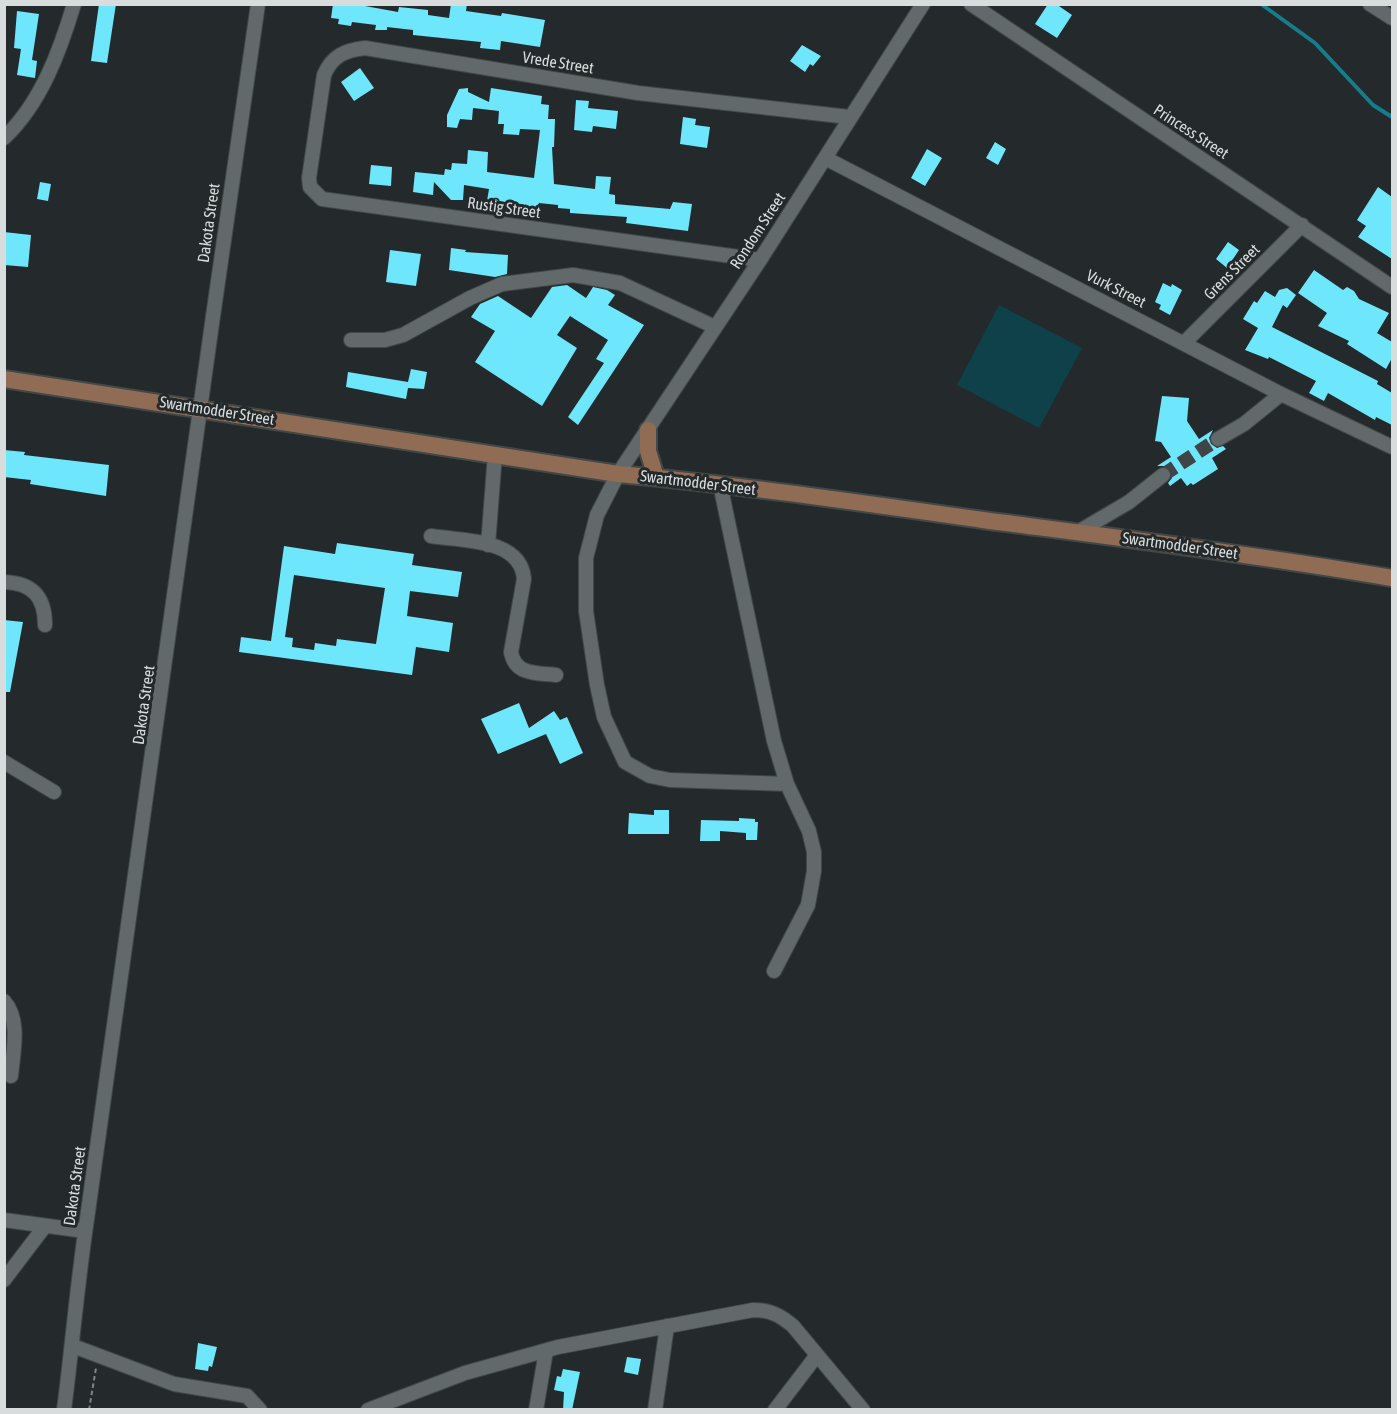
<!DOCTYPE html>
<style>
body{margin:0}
#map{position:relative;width:1397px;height:1414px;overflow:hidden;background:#242a2b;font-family:"Asap Condensed",sans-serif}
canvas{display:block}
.frame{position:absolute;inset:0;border:6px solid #d8dcdc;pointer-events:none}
</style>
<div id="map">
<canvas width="1397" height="1414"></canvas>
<div class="frame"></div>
</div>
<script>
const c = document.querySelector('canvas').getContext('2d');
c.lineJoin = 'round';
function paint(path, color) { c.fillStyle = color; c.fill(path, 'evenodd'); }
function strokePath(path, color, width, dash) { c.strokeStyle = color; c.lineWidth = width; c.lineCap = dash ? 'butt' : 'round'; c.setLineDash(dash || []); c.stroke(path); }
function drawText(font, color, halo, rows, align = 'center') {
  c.font = font + ' "Asap Condensed",sans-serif'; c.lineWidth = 6; c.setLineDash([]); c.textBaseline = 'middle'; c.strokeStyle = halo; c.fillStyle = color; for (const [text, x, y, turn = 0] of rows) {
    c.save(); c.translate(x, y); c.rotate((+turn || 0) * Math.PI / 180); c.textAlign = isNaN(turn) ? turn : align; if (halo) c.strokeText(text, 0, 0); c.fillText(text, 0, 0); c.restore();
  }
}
paint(new Path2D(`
 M999,305L1082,348L1039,428L957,385Z`), '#0e4149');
strokePath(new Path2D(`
 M1261,4L1315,43L1373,105L1392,117`), '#167d8c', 4);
paint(new Path2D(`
 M99,4H116L107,63L91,61Z
 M333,4H354L398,12L399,7L428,10V15L449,18L451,4H467L466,11L501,16L502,13L545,20L540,47L501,41L500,50L480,48L481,42L413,35V30L387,27V30H375L376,25L352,22L351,26L338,24L339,19L331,18Z
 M1048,4H1056L1072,15L1057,38L1035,24Z
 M17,11L39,14L32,60L37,61L35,78L17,75L21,49L14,48Z
 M802,45L821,56L813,66L810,64L805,72L790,61Z
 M360,68L374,88L354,101L341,82Z
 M468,88V92L489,102L491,88L542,96L541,104L549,105L548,119H555L554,147H552L554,184L595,189L596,176L611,177L609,194L615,195V204L670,209L673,202L692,204L688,231L626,223L627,217L570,213V209L558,208V205L539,203L536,209L487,201L489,189L464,185L463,200H451L434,182L433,195L413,192L415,172L444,175L445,169L451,170L452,163L467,164L468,150L488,152L487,172L534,178L540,130L520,129L519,135L503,134L504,124H498L499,111L473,108L472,120L460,119L457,128L447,127V115L459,89Z
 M576,100L589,101L588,108L618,111L616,129L593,126L592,132L574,130Z
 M683,117L696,119L695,125L710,127L707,148L680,144Z
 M995,142L1006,149L998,165L986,158Z
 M927,149L942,158L925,186L911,178Z
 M371,165L392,167L391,186L369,184Z
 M40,182L51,184L48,201L37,199Z
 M1378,187L1392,197V259L1358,237L1366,226L1357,220Z
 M4,232L31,235L28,267L4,265Z
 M1228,242L1239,250L1227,268L1216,259Z
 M451,248L466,250L465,252L508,255L507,274L495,277L449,270Z
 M390,250L421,254L416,286L386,282Z
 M1314,270L1343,290L1347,287L1354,291L1359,299L1389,313L1377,333L1392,342V358L1386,369L1347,344L1349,341L1318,326L1327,313L1298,293Z
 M1163,283L1171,287L1172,284L1182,290L1170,315L1159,309L1161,305L1155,302Z
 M567,285L586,298L593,287L607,290L615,295L608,305L644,325L578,425L568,417L604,363L596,359L608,340L570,316L557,335L577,348L542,406L475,362L495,331L471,317L480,304L498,296L531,318L552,287Z
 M1287,288L1296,295L1287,308L1283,305L1272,327L1378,381L1377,384L1392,393V425L1376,417L1375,420L1328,393L1324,401L1309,393L1316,381L1269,357L1268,359L1245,350L1258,328L1243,319L1254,301L1257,303L1265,291L1275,297L1279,290Z
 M411,369L427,372L424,389L408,388L406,399L346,387L348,372L408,382Z
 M1162,396L1189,398L1187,421L1199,439L1213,430L1209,438L1211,444L1217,448L1223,446L1226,449L1212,458L1218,469L1193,485L1191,483L1187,486L1181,478L1170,486L1168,483L1172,478L1170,470L1166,466H1157L1171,457L1161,442L1155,441Z
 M4,450L25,452L24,455L109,465L106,496L30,484L31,480L4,477Z
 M337,543L414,554L412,565L462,572L458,597L410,591L407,616L453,623L449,652L416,647L412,675L239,652L241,637L271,641L284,546L335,554ZM294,575L385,588L376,644L337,639L336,646L315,643L314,650L292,647L293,638L285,637Z
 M4,620L23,622L10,692H4Z
 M519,703L529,728L554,711L560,720L567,717L583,753L560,764L546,734L498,754L481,719Z
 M654,810H669V834H628L629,813L654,815Z
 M739,818L755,819V822H758L757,840H746V833L720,831V841H700L701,820L739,821Z
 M198,1343L217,1347L212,1367L209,1366L208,1371L195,1369Z
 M627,1357L641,1359L638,1375L624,1372Z
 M563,1369L580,1372L572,1410H563L564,1392L554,1390L557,1376L561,1377Z`), '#6ee6fc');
strokePath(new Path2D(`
 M1163,475L1218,439`), '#3f4546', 14, [14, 7]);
const minor = new Path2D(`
 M971,4L1392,287
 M1370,4L1392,18
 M4,138C41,103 60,51 74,4
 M825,158L1281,394L1392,447
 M760,260L322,199L310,187L309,178L324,75C332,56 345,50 365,48L638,93L849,117
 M351,340H385L403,335L470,298L502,284L573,275L620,283L715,327
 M1185,342L1302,225
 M1218,439L1244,424L1281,394
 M720,484L774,741L787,784L809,831L814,852V871L808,905L774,971
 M1078,532L1129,502L1163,475
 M431,536C462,541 521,538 524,579L511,652C515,675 536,673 556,675
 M488,545L495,454
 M4,582C33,583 45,597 45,625
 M4,762L54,792
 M787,784L670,780L650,776L625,762L604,717L597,685L586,611V558L597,515L618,474L760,260L923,4
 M4,1001C21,1020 13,1052 11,1076
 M4,1220L85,1231
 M4,1280L45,1226
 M73,1346L174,1384L247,1396L260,1410
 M64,1410C72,1348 77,1287 86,1226C144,819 198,411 258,4
 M368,1410L465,1373L558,1347L753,1310C770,1310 780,1315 793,1326L863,1410
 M536,1410L546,1351
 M655,1410L667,1326
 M775,1410L817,1355`);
const major = new Path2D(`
 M4,379L618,474C740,485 862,503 983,520C1120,538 1257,555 1392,578
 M648,430V451L656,477`);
strokePath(minor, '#424747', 16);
strokePath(major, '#424747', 20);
strokePath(new Path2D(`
 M89,1410L96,1368`), '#7f8484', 2, [4.5, 3]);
strokePath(minor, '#62696a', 14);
strokePath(major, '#906c55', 16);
drawText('16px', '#d8dcdc', '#242a2b', [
 ["Vrede Street",558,63,9],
 ["Princess Street",1191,132,33],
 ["Rustig Street",504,208,8],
 ["Dakota Street",209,223,-82],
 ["Rondom Street",758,231,-57],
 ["Grens Street",1232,272,-45],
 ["Vurk Street",1116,289,27],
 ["Swartmodder Street",217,411,9],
 ["Swartmodder Street",698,483,7],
 ["Swartmodder Street",1180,546,8],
 ["Dakota Street",144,705,-82],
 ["Dakota Street",75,1186,-82]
]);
</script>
